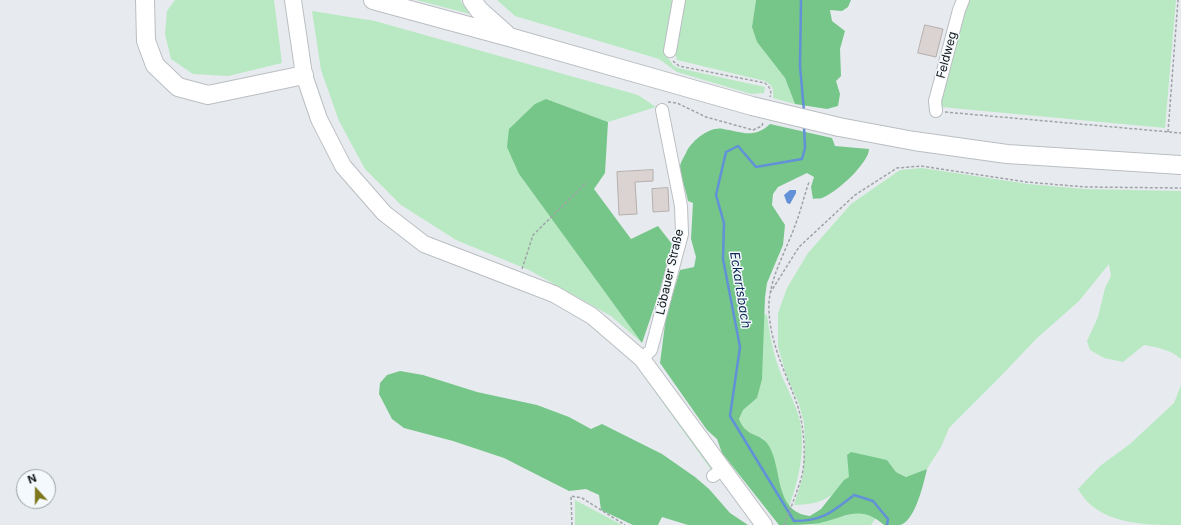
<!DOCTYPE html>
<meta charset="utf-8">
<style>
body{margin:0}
#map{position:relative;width:1181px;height:525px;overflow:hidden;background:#e7ebef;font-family:Inter,sans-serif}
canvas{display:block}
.north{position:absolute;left:16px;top:469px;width:40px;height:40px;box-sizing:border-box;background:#f4f9fd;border:1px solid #9b9fa1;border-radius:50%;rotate:339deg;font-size:11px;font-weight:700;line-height:16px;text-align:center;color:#151718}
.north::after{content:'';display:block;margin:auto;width:14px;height:18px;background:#7e781d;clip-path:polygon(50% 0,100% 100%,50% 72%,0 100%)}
</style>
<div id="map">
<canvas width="1181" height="525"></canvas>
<div class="north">N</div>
</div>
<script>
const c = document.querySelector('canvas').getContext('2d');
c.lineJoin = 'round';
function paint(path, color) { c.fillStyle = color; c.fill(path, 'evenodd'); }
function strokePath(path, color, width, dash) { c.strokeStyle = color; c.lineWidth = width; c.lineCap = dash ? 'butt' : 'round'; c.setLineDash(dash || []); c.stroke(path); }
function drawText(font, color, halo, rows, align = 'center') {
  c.font = font + ' Inter,sans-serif'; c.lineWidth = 3; c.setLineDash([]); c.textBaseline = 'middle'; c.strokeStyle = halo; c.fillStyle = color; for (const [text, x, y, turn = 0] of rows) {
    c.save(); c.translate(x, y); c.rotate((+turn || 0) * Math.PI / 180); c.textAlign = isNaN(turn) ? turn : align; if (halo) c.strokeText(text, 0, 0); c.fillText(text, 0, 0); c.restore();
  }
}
paint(new Path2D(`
 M175,0H274L282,63L228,76L193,74L171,59L165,34L167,11Z
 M416,0H460L470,14Z
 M497,0H674L665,53L673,65L678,68L765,87L764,93L751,94L677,72L659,59L515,16Z
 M682,0H756L752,27L757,42L785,78L795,104L773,98C774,89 773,86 765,81L677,60L674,48Z
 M966,0H1176L1165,128L941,107L939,102Z
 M312,11L375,21L638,95L656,107L608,122L546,99L519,174L642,343L611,316L529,270L456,240L401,205L365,169L339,121L321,70Z
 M922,168L1028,184L1084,189L1181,191V359C1172,350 1156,347 1144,345L1123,362L1104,358L1090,350L1087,341L1098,317L1105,288L1111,276L1109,264L1079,301L1036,339L1000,377L949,428L941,447L927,469L907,477L896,472L887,460L847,455L850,477C843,480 841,485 836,491C826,502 809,505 794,505L803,476L805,446L804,423L799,404L787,377L778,347V313L787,288L808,253L851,204L900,170Z
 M764,314L767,315C769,331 772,348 777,363C784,385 797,403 801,426C805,454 798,481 789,507L783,496L774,460L763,438C751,434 744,431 739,419L743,410L757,398Z
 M637,367L640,368L714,468L712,471Z
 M1181,385V525C1144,525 1098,525 1078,489L1100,466L1130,444L1174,403Z
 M575,500L622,525H575Z
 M856,513L866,514L876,518L871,525H810Z`), '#b8e9c2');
paint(new Path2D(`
 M756,0H851L848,7L842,11L830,10L832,21L845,31L840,49L841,76L836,81L840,94L838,106L827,109L795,104L785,78L757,42L752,27Z
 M546,99L608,122L605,173L594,189L631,239L658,226L672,244L660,290L642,343L519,174L507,147L509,129L535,104Z
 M770,124L832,138L835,146L869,149C869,163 836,193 822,198C820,199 816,198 813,199L811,187L814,177L807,173L778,187L773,194L772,205L785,225L783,245L767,283L765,297L762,379L757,398L743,410L739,419C747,439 760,431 769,446C783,470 774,512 810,516L821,509L844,480L849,477L847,455L851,452L887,460L896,472L906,477L927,469C924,482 915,522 900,525C895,525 889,525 884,525C860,504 846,517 820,523C807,525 792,525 779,525L722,453L717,439L707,430L660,363L666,317L680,270L694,267L696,257L691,239L693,203L688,201C686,190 681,178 680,167C680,163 684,157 686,153C691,141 710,126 723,129C742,132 754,139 770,124Z
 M400,371L423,375L477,392L537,405L569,417L591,429L602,424L662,454L695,477L709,489L730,513L748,525H688L662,517L658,525H633L601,510L599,495L586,489L569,491L504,458L453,441L404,428L392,419L379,394L380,383L387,375Z`), '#75c688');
paint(new Path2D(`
 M790,190H796V193L790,204L787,203L784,195Z`), '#6291d8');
strokePath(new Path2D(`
 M801,0L800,66L804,111
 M804,126L805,148L802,159L756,167L738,146L726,152L716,195L724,223L723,259L740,347L730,416L794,521C823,521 832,512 854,495L873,501L888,519L887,525`), '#6291d8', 2.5);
const building = new Path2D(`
 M925,25L943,29L936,57L918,53Z
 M653,170V181L635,182L637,214L619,215L617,172Z
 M668,188L669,211L653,212L652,189Z`);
paint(building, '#dad3d1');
strokePath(building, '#b4aeac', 1);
const minor = new Path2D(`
 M670,51L679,0
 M936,111L935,101L959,10L963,0
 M642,359L651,350L682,234L681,206L662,110
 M713,476L723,469`);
const major = new Path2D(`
 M293,0L304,75L319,119L343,166L384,213L424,244L554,294L592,316L642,359L764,525`);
const highway = new Path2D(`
 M145,0L146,41L155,65L178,87L208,95L304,75
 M373,0L509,37L752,106
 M472,0L479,10L506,34
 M839,127L914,141L1007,154L1181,165`);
strokePath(minor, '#babec2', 14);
strokePath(major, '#babec2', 18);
strokePath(highway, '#babec2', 20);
strokePath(new Path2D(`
 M673,61L679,66L765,83C770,87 772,91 770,97
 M668,102L677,103L706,117L753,130L762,126L763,122
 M945,112L1181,133
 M1168,132L1178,0
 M522,269L533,235L587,182
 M770,293L799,247L855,195L897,168L921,166L1026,182L1086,187L1181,188
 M572,525L571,496L582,498L625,525
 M784,525C790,510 796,495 801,479C807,459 804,424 797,404C786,373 771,346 769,312C767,281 786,252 796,223C801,210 804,196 809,182`), '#9fa3a6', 1.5, [3, 2]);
strokePath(minor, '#fff', 12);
strokePath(major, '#fff', 16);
strokePath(highway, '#fff', 18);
const highwayBridge = new Path2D(`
 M752,106L839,127`);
strokePath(highwayBridge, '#babec2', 20, []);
strokePath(highwayBridge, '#fff', 18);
drawText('12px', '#151718', '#f4f9fd', [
 ["Feldweg",947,55,-75],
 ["Löbauer Straße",670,272,-77]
]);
drawText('italic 13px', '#0a2856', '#f4f9fd', [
 ["Eckartsbach",740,290,81]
]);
</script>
